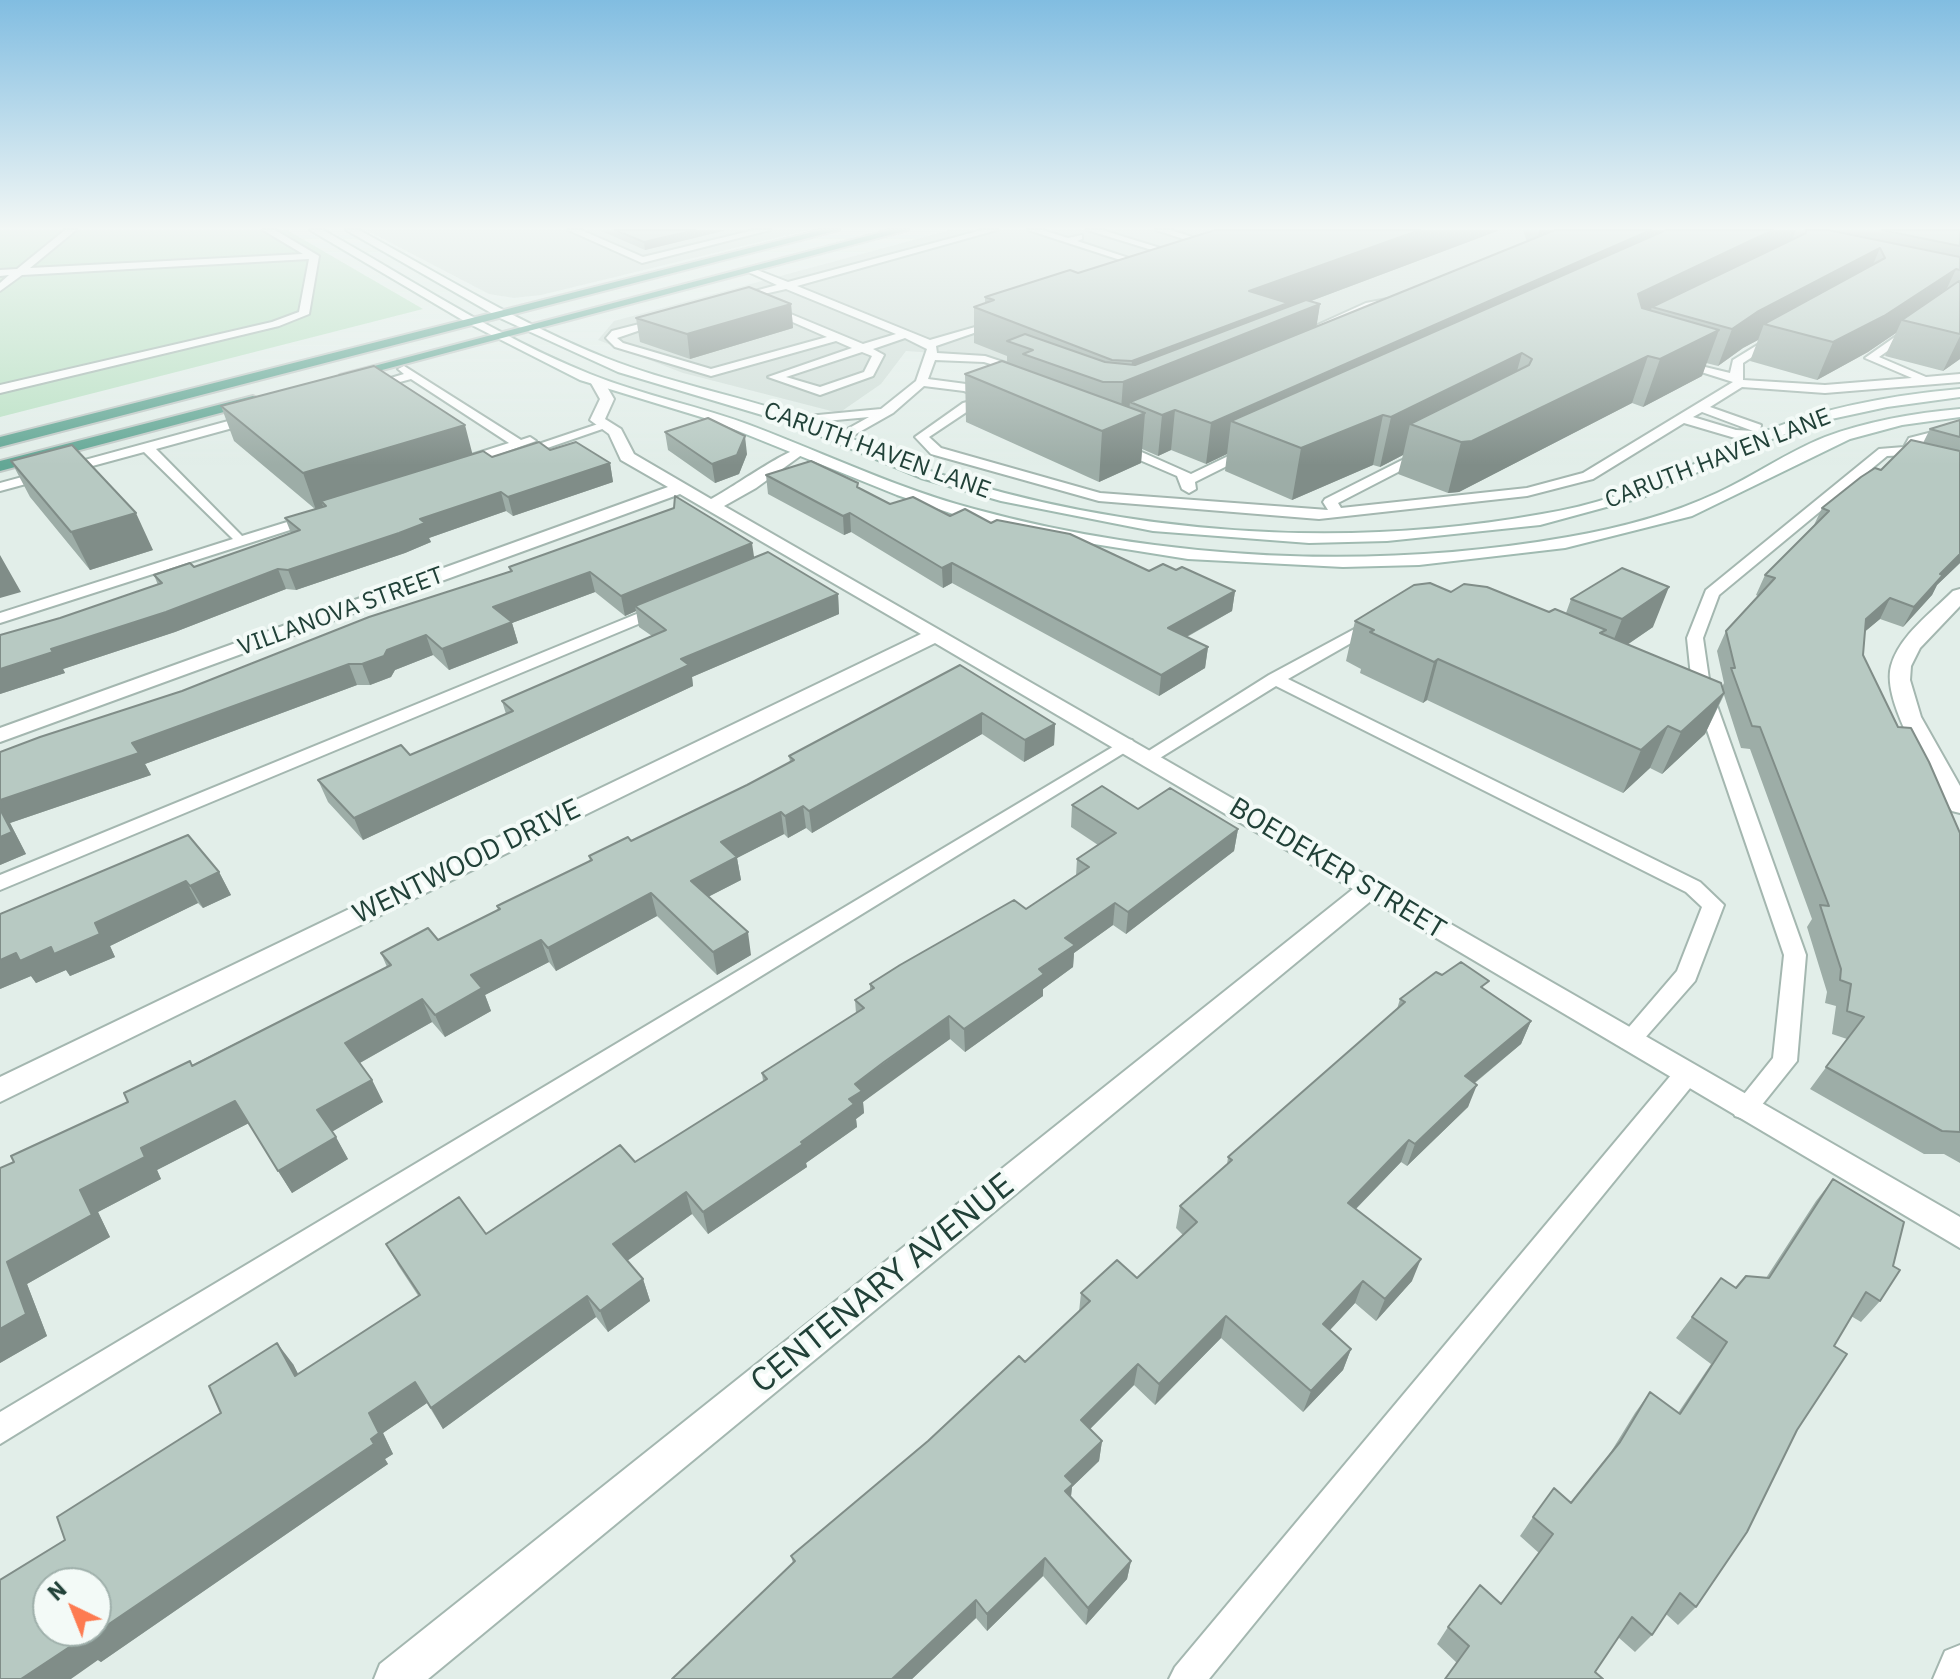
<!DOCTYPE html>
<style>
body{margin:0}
#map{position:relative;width:1960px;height:1679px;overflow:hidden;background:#e2eee9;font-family:"IBM Plex Sans",sans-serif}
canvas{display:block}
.north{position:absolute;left:32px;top:1567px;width:80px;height:80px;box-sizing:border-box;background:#f3faf7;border:2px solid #9fb0ab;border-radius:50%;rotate:317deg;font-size:22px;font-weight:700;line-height:32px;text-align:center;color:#214138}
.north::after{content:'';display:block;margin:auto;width:28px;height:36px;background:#fd7b51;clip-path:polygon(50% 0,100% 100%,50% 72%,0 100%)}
</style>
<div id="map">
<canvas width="1960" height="1679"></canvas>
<div class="north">N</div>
</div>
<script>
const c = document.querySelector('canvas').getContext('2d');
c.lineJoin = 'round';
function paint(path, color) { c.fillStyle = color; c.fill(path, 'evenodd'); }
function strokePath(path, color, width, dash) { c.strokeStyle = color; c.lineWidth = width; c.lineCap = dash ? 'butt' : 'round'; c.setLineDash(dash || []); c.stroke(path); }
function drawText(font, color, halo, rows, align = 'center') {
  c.font = font + ' "IBM Plex Sans",sans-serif'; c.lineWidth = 8; c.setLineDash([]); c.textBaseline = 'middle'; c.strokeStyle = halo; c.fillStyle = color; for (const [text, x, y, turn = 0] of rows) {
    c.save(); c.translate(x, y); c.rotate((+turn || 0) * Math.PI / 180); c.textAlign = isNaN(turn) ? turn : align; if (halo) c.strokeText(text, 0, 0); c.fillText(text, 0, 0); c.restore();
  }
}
paint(new Path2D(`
 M366,230H809L541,295L514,298L489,294Z
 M950,230H1593L1148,416L976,356L906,351L881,384L839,413L683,373L598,340L614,321Z`), '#d0ded8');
paint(new Path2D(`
 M0,230H287L423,309L0,417Z`), '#bae1c4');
const service = new Path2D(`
 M65,230H76L30,268L303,254L263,230H275L319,256L309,314L279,326L0,393V385L272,322L299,312L309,259L22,275L0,291V283L9,275L0,276V270L17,269Z
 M568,230H581L643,257L754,230H770L642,263Z
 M982,230H997L797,286L930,340L1003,319V323L936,346L937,353L985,356L1030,371L1024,374L984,362L935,360L928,379L966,384L993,393L995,400L971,409L929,437L941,448L1100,493L1328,510L1323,502L1325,499L1424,449L1429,450V456L1338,503L1341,508L1527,488L1583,473L1733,382L1676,364V360L1730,373L1733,360L1777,333L1781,334V338L1743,363V380L1825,385L1912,378L1865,358L1939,306L1960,311V317L1941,313L1879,357L1926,377L1960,374V382L1825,393L1742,387L1710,407L1761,425L1760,431L1771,432V438H1735L1684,423L1593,479L1527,496L1319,519L1099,501L931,454L915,437L963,403L983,398L964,391L924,386L893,413L840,443L834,439L835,436L869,417L793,424V418L797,417L881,409L916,381L927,349L905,338L873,349L884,355L873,376L820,395L768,377L852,348L836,341L711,376L615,347L606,338L612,331L667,317V321L617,338L623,343L711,369L827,337L765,310V306L769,305L863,344L896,334L786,289L733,301V297L777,285L744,270L752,268L788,282ZM862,352L872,356L864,372L820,387L786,377ZM1702,412L1753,431L1736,430L1693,417Z
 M1028,230H1042L1068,238L1082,235V239L1077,241L1153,266L1145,268Z
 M1087,230H1102L1186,256L1178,258Z
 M1156,230H1171L1219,246L1211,248Z
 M1398,297L1402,302L1373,308L1298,340L1289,338L1366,303Z
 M404,366L521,440L530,437L536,441L466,466H456V460L509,443L411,379L370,390L364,386L404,374L398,369Z
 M254,414L258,415V421L156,449L242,536L313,514L318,515V521L0,623V613L233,539L144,452L0,491V483Z
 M601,423L611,426L524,456L512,453Z
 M1960,425V433L1919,444L1916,449L1960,461V469L1908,455L1887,456L1719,595L1703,638L1710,686L1806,955L1797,1061L1753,1116L1744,1119L1735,1116L1732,1109L1773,1058L1784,955L1692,686L1687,638L1706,590L1879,449L1904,447L1909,438Z
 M1119,442L1191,474L1245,448L1257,451L1195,482L1196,489L1189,493L1182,489L1177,476L1114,449V443Z
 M661,604L669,609L667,612L0,890V875Z
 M1373,619L1379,621V627L1288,679L1700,882L1724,905L1695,981L1637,1047L1629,1050L1621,1047L1617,1041L1677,971L1702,907L1686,892L1276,686L1155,761L1148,763L1139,757L1269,675Z
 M1126,739L1132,740L1135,744L1132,748L0,1444V1412Z
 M1686,1065L1695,1068L1698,1075L1695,1082L1209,1679H1169L1175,1667L1677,1068Z`);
const minor = new Path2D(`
 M593,380H603L614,399L605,419L621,429L634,454L711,499C729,490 791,446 803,448V454L756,488L724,506L1960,1217V1248L1372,900L428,1679H374L380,1664L1353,889L935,643L0,1102V1077L921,634L680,494L0,742V728L668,487L621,460L609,434L590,420L600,399L591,383Z
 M1960,589V606L1920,648L1911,666L1910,680L1921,717L1960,786V813L1952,811C1932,780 1881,703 1891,666C1899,636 1932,612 1953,591Z
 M1960,1645V1679H1933L1945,1651Z`);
const secondary = new Path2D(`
 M310,230H323C411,279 497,337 590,374C644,396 701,406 755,427C828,455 899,489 974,509C1165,561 1373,571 1568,537C1619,528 1670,515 1717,493C1754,476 1787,452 1825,437C1868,421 1914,413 1960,409V417L1902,425L1850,439L1692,516L1565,548L1419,565L1343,567L1188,559L1038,535L962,517L897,495L711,420L580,380L466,322Z
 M346,230H359C440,274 520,324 606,358C669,383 736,395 800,417C845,433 887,457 933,472C1125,535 1343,550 1542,514C1592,506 1641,489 1686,468C1712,456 1736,442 1763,432C1826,407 1893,395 1960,389V397L1887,407L1822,421L1766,441L1643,497L1540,525L1387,541L1309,543L1153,531L1001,501L921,478L789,423L618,372L500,318Z`);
const primary = new Path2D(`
 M821,230H839L0,447V437Z
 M890,230H908L352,378L340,375Z
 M253,396L260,400L258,403L0,471V461Z`);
strokePath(service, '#a4b7b0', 4);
strokePath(minor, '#a4b7b0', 4);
strokePath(secondary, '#a0bab1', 4);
strokePath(primary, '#c1cac7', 4);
paint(service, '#fff');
paint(minor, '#fff');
paint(secondary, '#fff');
paint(primary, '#63a795');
paint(new Path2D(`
 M599,230H727L645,250Z
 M1500,230L1311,301L1320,304L1316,327L1527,242L1523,230H1960V359L1943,371L1885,356L1896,333L1868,352L1817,380L1750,361L1758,340L1743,348L1718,366L1706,363L1702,376L1643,407L1632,403L1459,492L1448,493L1398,474L1403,455L1380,467L1373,465L1292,500L1225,471L1227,454L1206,464L1171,450L1158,456L1142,449L1141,463L1099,482L966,422L965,374L1007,363V356L974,343V307L985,303V297L1078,273Z
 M791,304L793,328L690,359L640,342L636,318Z
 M221,406L492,457L550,450L610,463L613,482L513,516L506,511L429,538L431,542L405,553L296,590L286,589L175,632L63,669L65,673L0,694V635L60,618L158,585L154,575L194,567L291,533L285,518L315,509L234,441Z
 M1960,420V563L1937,585L1932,595L1903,627L1880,619L1865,631L1863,655L1898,727L1960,833V1163L1944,1154H1924L1810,1089L1847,1039L1832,1034L1836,1006L1825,1003L1827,992L1807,927L1812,919L1750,749L1741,748L1724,695L1705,734L1662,774L1650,768L1623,793L1427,700L1423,703L1360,673L1361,669L1346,661L1355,621L1451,592L1549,612L1566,613L1571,599L1653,627L1627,645L1722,687L1724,683L1717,651L1726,631L1758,596L1756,595L1765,575L1814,525L1822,508L1923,443L1930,429Z
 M665,432L747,454L739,474L715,483L668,450Z
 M11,461L153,550L90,570L30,497Z
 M766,475L859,488L890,504L991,523L1149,571L1176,570L1235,591L1232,611L1187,637L1208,647L1205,668L1159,696L952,583L943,588L851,532L844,535L768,494Z
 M754,558L838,594L839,614L692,677L693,686L363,840L328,802L318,780L410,755L506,714L502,701L652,636L639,627L636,611L625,616L595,592L512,623L518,643L449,670L433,655L395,670L391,677L370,685H357L145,764L151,775L10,823L26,854L0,865V752L182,691L510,571L509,567Z
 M960,665L1055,724L1054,745L1024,762L982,734L812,833L806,828L788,838L784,834L737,858L741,880L708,897L751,955L717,975L657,916L556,971L549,962L485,995L491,1011L445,1037L432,1022L360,1063L372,1080L383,1102L332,1131L348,1159L292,1193L249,1123L157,1170L161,1179L98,1212L110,1237L27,1284L47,1336L0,1363L14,1162L128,1102L192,1065L387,967L381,953L438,940L498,910L497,906L590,861L589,856L631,841L747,785L790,762L789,756Z
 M1072,805L1138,809L1238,829L1234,851L1126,934L1113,925L1074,953L1073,967L1043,989V996L965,1052L950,1039L886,1084L863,1102L864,1113L856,1119L857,1127L806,1163L807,1167L708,1234L692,1214L627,1261L643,1279L650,1301L608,1332L596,1317L443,1429L427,1403L383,1433L393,1454L385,1459L388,1464L101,1662L98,1660L65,1540L221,1413L293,1364L298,1374L419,1297L398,1265L386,1244L486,1234L635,1162L763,1081L762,1073L856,1013L855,1000L870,990V984L1026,909L1076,876L1077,859L1098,845L1071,827Z
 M219,872L231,895L203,908L198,903L110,946L115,957L70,976L66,970L36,983L31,976L0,989V914Z
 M1442,975L1485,990L1531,1021L1521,1044L1475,1083L1468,1107L1407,1166L1401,1162L1356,1209L1412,1281L1376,1321L1355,1303L1330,1330L1351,1349L1343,1370L1303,1412L1221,1338L1155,1405L1134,1385L1090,1429L1102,1441L1099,1461L1072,1487L1071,1497L1131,1561L1127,1579L1086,1625L1043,1576L987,1631L976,1618L912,1679H672L793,1563L791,1556L1025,1362L1079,1312L1081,1293L1137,1278L1183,1235L1176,1228L1180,1206L1227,1165L1228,1157L1397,1009L1400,999Z
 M1833,1179L1880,1301L1861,1322L1851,1316L1834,1346L1797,1430L1696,1607L1678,1625L1666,1614L1652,1635L1635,1652L1618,1637L1595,1672L1457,1663L1437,1644L1448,1627L1501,1604L1539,1553L1520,1536L1533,1517L1571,1503L1609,1455L1635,1413L1650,1392L1678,1413L1711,1364L1676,1338L1692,1317L1736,1288L1766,1278L1816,1201Z`), '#9dada7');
paint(new Path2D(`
 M695,230H727L645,250L644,242Z
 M1420,230H1500L1287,310L1320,304L1313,349L1130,402L1128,420L1145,413L1141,463L1099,482L1102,431L1120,424L1123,382L1130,380L1132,361L1249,291Z
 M1539,230H1591L1533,255Z
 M1651,230H1699L1231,421L1227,454L1206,464L1211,423Z
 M1773,230H1796L1786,256L1652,307L1645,327L1638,294Z
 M1880,248L1866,281L1764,324L1758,340L1743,348L1718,366L1732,329L1757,312Z
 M1956,269L1940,303L1902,320L1896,333L1868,352L1817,380L1833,342Z
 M791,304L793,328L690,359L687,334Z
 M1719,330L1702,376L1643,407L1660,359Z
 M1960,336V359L1943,371Z
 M1522,353L1509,400L1410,424L1403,455L1380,467L1391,417Z
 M1648,356L1632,403L1459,492L1448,493L1461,442Z
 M1175,410L1171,450L1158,456L1162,415Z
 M1383,415L1373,465L1292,500L1301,448Z
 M465,425L474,460L321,501L324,508L316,510L303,473Z
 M745,436L747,454L739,474L715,483L712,464Z
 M610,463L613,482L513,516L508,497Z
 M501,492L506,511L429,538L431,542L405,553L296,590L288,570L420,519Z
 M136,513L153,550L90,570L71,532Z
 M850,513L851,532L844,535L843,516Z
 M752,543L755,563L635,606L636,611L625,616L621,596Z
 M1960,554V563L1937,585L1932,595L1903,627L1914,607L1940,574Z
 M0,555L21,592L0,598Z
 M952,563V583L943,588L942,568Z
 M278,569L286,589L175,632L63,669L65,673L0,694V669L51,649Z
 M590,572L595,592L512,623L518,643L449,670L442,649L493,607Z
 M1669,587L1653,627L1606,659L1622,619Z
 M1235,591L1232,611L1166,648L1168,628Z
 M838,594L839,614L692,677L693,686L363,840L354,818L681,659Z
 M1890,598L1880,619L1855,640L1866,619Z
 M426,635L433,655L395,670L391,677L370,685L362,664L387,650Z
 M1208,647L1205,668L1159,696L1161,675Z
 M1438,659L1427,700L1423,703L1434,662Z
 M349,664L357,685L145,764L151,775L10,823L26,854L0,865V800L132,743Z
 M1724,693L1705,734L1662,774L1681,732Z
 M982,713V734L812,833L809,811Z
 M1055,724L1054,745L1024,762L1025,740Z
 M1668,726L1650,768L1623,793L1641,750Z
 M803,806L806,828L788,838L785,816Z
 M781,812L784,834L737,858L741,880L696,903L691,881L721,842Z
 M1238,829L1234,851L1126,934L1128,912Z
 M219,872L231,895L203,908L190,886Z
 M186,881L198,903L110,946L115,957L70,976L66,970L36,983L31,976L0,989V960L95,923Z
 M651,893L657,916L556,971L548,948Z
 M1115,903L1113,925L1074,953L1073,967L1043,989V996L965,1052L964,1029L1039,969L1065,938Z
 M748,932L751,955L717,975L713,952Z
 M541,940L549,962L485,995L491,1011L445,1037L435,1015L471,975Z
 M422,999L432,1022L356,1065L345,1043Z
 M949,1016L950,1039L863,1102L864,1113L856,1119L857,1127L806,1163L807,1167L708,1234L703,1212L801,1142L855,1084Z
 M1531,1021L1521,1044L1456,1098L1465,1076Z
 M372,1080L383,1102L330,1133L317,1110Z
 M1477,1085L1468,1107L1407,1166L1415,1144Z
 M235,1101L249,1123L157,1170L161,1179L98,1212L110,1237L27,1284L47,1336L0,1363V1329L7,1262L80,1190L141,1148Z
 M336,1137L348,1159L292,1193L278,1171Z
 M1409,1140L1401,1162L1340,1225L1348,1203Z
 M686,1192L692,1214L620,1266L613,1244Z
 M1421,1259L1412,1281L1376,1321L1385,1299Z
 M643,1279L650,1301L608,1332L600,1311Z
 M1363,1281L1355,1303L1315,1346L1323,1324Z
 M587,1296L596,1317L443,1429L431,1408Z
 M1226,1316L1221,1338L1155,1405L1159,1384Z
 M277,1343L293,1364L310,1397L295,1376Z
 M1351,1349L1343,1370L1303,1412L1311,1391Z
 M1138,1364L1134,1385L1079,1440L1081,1420Z
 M415,1382L427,1403L383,1433L393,1454L385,1459L388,1464L101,1662L98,1660L71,1679H21L371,1439L369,1413Z
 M1102,1441L1099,1461L1072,1487L1070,1504L1063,1511L1065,1476Z
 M1045,1558L1043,1576L987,1631V1614Z
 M1131,1561L1127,1579L1086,1625L1088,1608Z
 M976,1600V1618L912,1679H892Z`), '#808d88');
const building = new Path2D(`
 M615,230H695L644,242Z
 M1215,230H1420L1249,291L1288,303L1132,361L1112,360L974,307L994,300L985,297L1070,270L1078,273Z
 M1555,230H1651L1211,423L1175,410L1162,415L1130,402Z
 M1666,230H1773L1638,294L1642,308L1719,330L1660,359L1648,356L1472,441L1461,442L1410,424L1529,365L1532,359L1522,353L1391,417L1383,415L1301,448L1231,421Z
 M1806,230H1828L1960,257V270L1956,269L1884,316L1833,342L1764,324L1885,258L1880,248L1757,312L1732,329L1652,307L1806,233Z
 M1882,230H1960V246Z
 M1959,281H1960V334L1902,320Z
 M749,287L791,304L687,334L636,318Z
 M1306,300L1320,304L1123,382H1103L1023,354L1033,350L1007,341L1025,334L1105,362L1135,365Z
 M1002,361L1145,413L1102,431L965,374Z
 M374,366L465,425L303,473L221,406Z
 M708,418L745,436L737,455L712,464L665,432Z
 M1960,420V437L1930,429Z
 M1911,440L1960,451V554L1940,574L1943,575L1914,607L1890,598L1866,619L1863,655L1898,727L1911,728L1929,762L1960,833V1132L1942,1131L1826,1067L1864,1017L1847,1011L1851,984L1840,980L1841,969L1820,905L1829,906L1760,727L1752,726L1731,668H1735L1726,631L1775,578L1765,575L1829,511L1822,508L1861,477L1875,468L1881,470Z
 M539,442L550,450L576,442L610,463L508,497L501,492L420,519L425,523L399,533L288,570L278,569L166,612L51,649L53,652L0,669V635L60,618L162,583L154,575L190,563L194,567L300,530L285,518L326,506L321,501L483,451L492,457Z
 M72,445L136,513L71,532L11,461Z
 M811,461L858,483L857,487L890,504L913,497L950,516L965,509L991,523L997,520L1070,534L1149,571L1163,564L1176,570L1182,567L1235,591L1168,628L1208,647L1161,675L952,563L942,568L850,513L843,516L766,475Z
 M675,496L752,543L621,596L590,572L493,607L512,622L442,649L426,635L387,650L384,656L362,664H349L132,743L139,753L0,800V752L40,737L182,691L369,617L512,571L509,567L674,508Z
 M768,552L838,594L681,659L689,665L354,818L318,780L401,745L410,755L513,711L502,701L666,630L635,606Z
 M1622,568L1669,587L1622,619L1571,599Z
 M1430,583L1451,592L1464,584L1487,587L1549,612L1555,609L1606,630L1600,633L1721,683L1724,693L1681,732L1668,726L1641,750L1438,659L1434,662L1370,632L1374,630L1355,621L1414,585Z
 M960,665L1055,724L1025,740L982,713L809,811L803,806L785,816L781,812L721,842L737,857L691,881L748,932L713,952L651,893L548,948L541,940L471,975L482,988L435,1015L422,999L345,1043L372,1080L317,1110L336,1137L278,1171L235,1101L141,1148L145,1157L80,1190L92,1215L7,1262L26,1314L0,1329V1168L14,1162L11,1156L128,1102L124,1093L190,1061L192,1066L391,965L381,953L428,928L438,940L500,909L497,906L592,860L589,856L628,837L631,841L747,785L794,760L789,756Z
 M1102,786L1138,809L1170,788L1238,829L1128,912L1115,903L1065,938L1075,945L1039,969L1044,974L964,1029L949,1016L884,1062L855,1084L862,1091L849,1099L854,1104L801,1142L803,1144L703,1212L686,1192L613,1244L643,1279L600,1311L587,1296L431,1408L415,1382L369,1413L379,1433L371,1439L374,1444L78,1645L77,1642L21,1679H0V1580L65,1540L57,1517L221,1413L209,1386L277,1343L295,1376L420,1295L386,1244L459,1197L486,1234L620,1145L635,1162L767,1079L762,1073L864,1008L855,1000L874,988L870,984L900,965L1014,900L1026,909L1089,867L1077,859L1116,833L1072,805ZM48,1583H96V1631H48Z
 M0,809L12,832L0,837Z
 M188,835L219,872L190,886L186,881L95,923L100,934L54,954L51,947L20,961L16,953L0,960V914Z
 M1461,962L1489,981L1481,987L1531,1021L1465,1076L1477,1085L1415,1144L1409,1140L1348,1203L1421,1259L1385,1299L1363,1281L1323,1324L1351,1349L1311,1391L1226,1316L1159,1384L1138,1364L1081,1420L1102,1441L1065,1476L1073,1484L1065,1491L1131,1561L1088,1608L1045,1558L987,1614L976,1600L892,1679H672L795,1561L791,1556L928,1441L1019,1356L1025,1362L1090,1301L1081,1293L1117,1260L1137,1278L1197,1222L1180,1206L1232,1160L1228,1157L1405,1002L1400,999L1436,972L1442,975Z
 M1833,1179L1904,1222L1893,1266L1900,1270L1880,1301L1866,1292L1834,1346L1847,1354L1797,1430L1747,1532L1696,1607L1680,1593L1652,1635L1632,1617L1595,1672L1603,1679H1445L1469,1646L1448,1627L1480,1585L1501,1604L1553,1534L1533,1517L1554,1488L1571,1503L1620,1442L1650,1392L1680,1414L1727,1342L1692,1317L1721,1278L1736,1288L1746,1276L1769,1278Z`);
paint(building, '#b7c9c2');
strokePath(building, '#808d88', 2);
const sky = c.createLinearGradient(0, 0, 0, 465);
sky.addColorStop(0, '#81bde1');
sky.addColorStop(0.49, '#f2f7f5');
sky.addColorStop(1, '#f2f7f500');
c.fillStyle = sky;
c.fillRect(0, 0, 1960, 465);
drawText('24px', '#214138', '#f3faf7', [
 ["CARUTH HAVEN LANE",877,451,20],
 ["CARUTH HAVEN LANE",1718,459,-21],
 ["VILLANOVA STREET",341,612,-20]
]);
drawText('28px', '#214138', '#f3faf7', [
 ["WENTWOOD DRIVE",467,862,-26],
 ["BOEDEKER STREET",1337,869,31]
]);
drawText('34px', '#214138', '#f3faf7', [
 ["CENTENARY AVENUE",883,1284,-39]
]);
</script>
